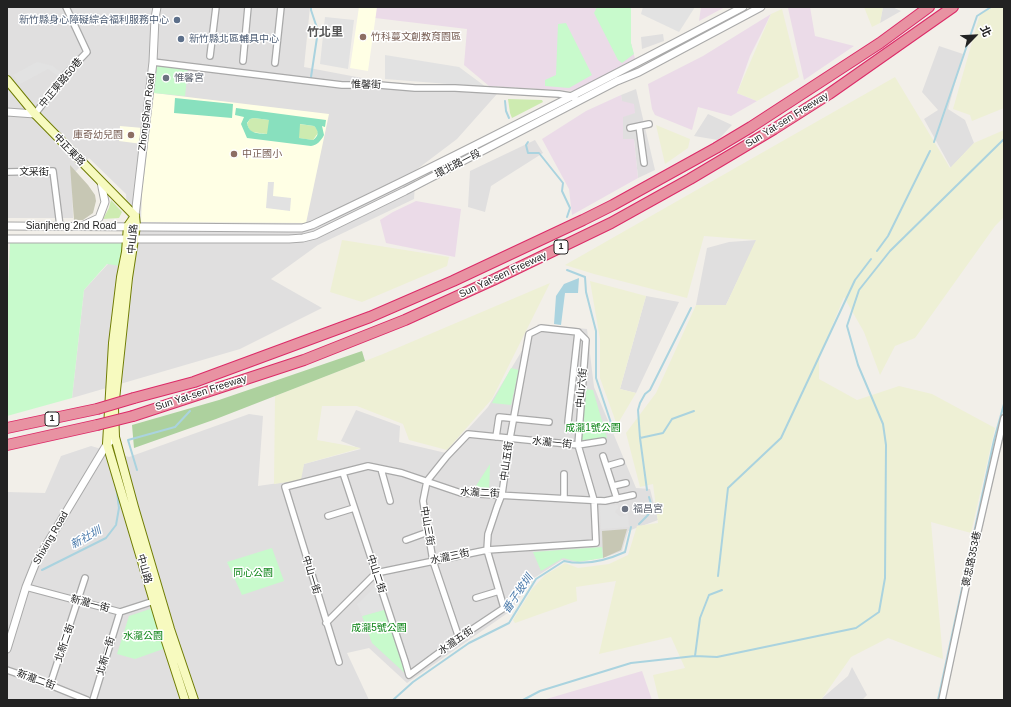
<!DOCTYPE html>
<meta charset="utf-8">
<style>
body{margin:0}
#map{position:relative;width:1011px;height:707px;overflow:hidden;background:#f2efe9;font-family:Helvetica,"Noto Sans TC",sans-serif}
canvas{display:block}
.frame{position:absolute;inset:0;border:8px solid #222;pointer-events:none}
.north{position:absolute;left:955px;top:16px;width:40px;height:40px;-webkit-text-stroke:3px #fff;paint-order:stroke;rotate:66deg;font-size:11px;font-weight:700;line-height:16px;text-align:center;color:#222}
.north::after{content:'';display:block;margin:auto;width:14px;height:18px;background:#222;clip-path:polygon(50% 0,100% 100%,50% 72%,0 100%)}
</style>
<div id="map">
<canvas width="1011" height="707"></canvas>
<div class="frame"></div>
<div class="north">北</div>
</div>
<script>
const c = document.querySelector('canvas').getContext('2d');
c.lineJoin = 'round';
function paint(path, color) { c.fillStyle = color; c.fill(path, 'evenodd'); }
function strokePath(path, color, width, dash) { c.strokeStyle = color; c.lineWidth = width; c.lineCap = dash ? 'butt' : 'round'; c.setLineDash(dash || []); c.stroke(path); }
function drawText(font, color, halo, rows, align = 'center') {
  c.font = font + ' Helvetica,"Noto Sans TC",sans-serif'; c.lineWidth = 3; c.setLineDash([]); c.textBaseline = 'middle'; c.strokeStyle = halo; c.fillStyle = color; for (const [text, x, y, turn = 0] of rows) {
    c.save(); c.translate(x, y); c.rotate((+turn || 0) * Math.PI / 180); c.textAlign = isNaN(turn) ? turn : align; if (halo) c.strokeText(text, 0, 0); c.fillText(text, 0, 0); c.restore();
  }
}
paint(new Path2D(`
 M7,7H310L304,67L378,81L497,94L457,139L416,170L414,199L318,245L271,279L322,308L240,349L72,398L84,290L129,241L126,194L89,158L72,175L73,218H7Z
 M883,7H892L901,11L880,23Z
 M663,34L664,41L642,49L641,37Z
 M939,46L963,54L948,109L965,120L974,143L951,168L924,119L938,110L922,92Z
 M636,89L655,170L638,178L634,140H623V117L621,95Z
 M708,114L732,125L718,140L694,136Z
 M535,140L543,153L491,186L485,212L468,207L470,171Z
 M757,240L726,305H696L707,248L729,242Z
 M646,296L679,302L636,393L620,389Z
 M538,324L587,329L594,387L636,488L650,489L658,520L628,531L622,551L606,557L578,562L562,560L534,578L509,612L407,683L369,648L347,653L369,700H7V678L10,670L7,671V492L45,493L61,456L91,446L129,457L249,414L263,416L258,486L300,480L304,464L361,449L341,441L356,410L400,426L399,442L446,453L488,407Z
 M852,667L867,695L862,700H820L848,676Z`), '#e0dfdf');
paint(new Path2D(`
 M376,7H631V43L636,63L576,91L489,86L464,65L467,29L375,18Z
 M701,7H725L699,21Z
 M796,7H810L815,36L854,46L804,80L788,8Z
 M771,14L750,56L737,93L757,101L731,116L698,107L692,130L655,115L652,109L648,84L703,56Z
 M621,95L622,101L634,104L635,113L623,117V139H634L638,178L572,215L569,189L542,139L586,111Z
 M416,201L461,209L455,257L386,243L380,220L393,212Z
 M642,671L652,700H542H543Z`), '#ebdbe8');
paint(new Path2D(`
 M359,7H377L368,71L350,68Z
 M154,93L329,114L306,223L141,222L142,193Z
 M120,126L143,128L142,144L119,141Z`), '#ffffe5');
paint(new Path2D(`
 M70,165L88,185L95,195L96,201L93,213L83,220H74Z
 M627,529L621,550L603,558L602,531Z`), '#c7c7b4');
paint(new Path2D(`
 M864,7H883L880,23L872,27Z
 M993,7H1004V108L972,121L970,115L953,109L980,14Z
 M782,9L799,77L757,101L737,93L771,14Z
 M895,77L950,168L974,143L1004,130V217L995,226L915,338L895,346L880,375L864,332L844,297L819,358V379L857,400L899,386L932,394L995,428L971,533L931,522L943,659L888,638L851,657L821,700H659L653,675L685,668L671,637L599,654L616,581L576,587L577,601L515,623L513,620L532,589L545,575L565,563L578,568L609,564L628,555L637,526L658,523L653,484L640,487L626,433L656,393L696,305H726L756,240L704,236L687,298L594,274L565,265Z
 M656,125L690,139L688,148L665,164Z
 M342,240L449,257L447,266L362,302L330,292Z
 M590,281L646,296L620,389L636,393L617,425L600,378V339Z
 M550,283L492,399L447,450L409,440L403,424L357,406H322L317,440L361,448L304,464L301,480L274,484L275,396L383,354Z`), '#eef0d5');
paint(new Path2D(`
 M508,99L542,100L543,102L512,118L510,113Z
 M254,118L314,126L317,129L318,133L313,140L252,132L249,129L247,124L250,119Z
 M111,200L122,212L119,218L103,219L109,208Z`), '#cdebb0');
paint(new Path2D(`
 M362,351L365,361L216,419L134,448L132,425L219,400Z`), '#add19e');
paint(new Path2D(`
 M597,7H631V43L634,54L622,63L618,60L594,13Z
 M566,23L592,75L569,88L545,86V80L556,75L558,24Z
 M157,64L188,68L185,96L154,93Z
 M85,242L123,243L121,266L107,264L84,290L72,398L7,416V318L10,243Z
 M511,368L519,370L511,405L492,403Z
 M585,389L593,390L607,438L580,441Z
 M490,464L489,492H472Z
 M602,547L603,558L578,562L563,558L541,571L533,552Z
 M272,548L284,581L242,595L227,562Z
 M156,607L166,648L135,659L117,654L129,616Z
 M387,609L409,677L372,643L362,616Z`), '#c8facc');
paint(new Path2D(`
 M175,98L233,104L232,118L174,113Z
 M236,108L326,120L325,127L322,126L324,135C321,141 317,145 311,146L247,138L241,124L244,117L235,115ZM254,118L269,120L267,134C257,133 249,134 247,123L250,119ZM300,124L314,126C319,131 319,136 313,140L299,138Z`), '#88e0be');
paint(new Path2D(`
 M643,7H695L679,32L641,14Z
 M325,17L354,20L348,69L320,64Z
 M385,55L459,67L486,87L385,79Z
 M37,62L53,66L63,74L60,78L48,69L20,84L13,75Z
 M268,182H274L273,196L291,198L290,211L266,208Z
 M618,505V508L615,512L621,517L628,514L629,527L601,529L600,506Z
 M379,583L387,609L362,616L357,604Z`), '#e2e2e2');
paint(new Path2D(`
 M579,278L578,293H565L561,325L554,324L556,296L564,284Z`), '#aad3df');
strokePath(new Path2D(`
 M311,77L318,31L311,10V7
 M505,101L506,111L509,118
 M528,142L526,145L528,153H539L563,183L562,191L570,208L567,217
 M934,142L977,16L991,7
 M877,251L888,236L930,151
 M567,270L585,277L586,292L596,331V378L614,432
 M640,438L663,433L672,419L694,411
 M137,470L128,440L175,427L190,411
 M647,490L640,438L638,410L640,403L645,394L650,390L691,308
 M639,524L648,515L652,507L649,497
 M42,570L106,538L116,525L119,508L116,485
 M718,576L728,488L781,438L855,280L871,259
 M695,656L700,618L709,595L722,590
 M393,700L413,682L469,643L509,623L536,579L564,561C585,566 605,561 625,552L631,527
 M523,700L540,691L631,663L695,656L717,657L856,628L879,612L885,578L886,445L883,424L858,365L847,326L859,290L890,251L1004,139
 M938,700L994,440L1004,404`), '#aad3df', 2);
const minor = new Path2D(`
 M210,56L216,7
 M243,61L248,7
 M153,62L342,85H379L415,88H455L559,94L571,96L578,101
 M275,63L281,7
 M35,114L63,77L87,52L66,7
 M639,126L644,163
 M630,128L649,124
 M7,172L53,171L60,226
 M568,422L578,332
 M496,437L499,417L549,422
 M603,456L617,499
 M607,466L621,462
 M381,469L390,501
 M564,474V498
 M613,486L626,483
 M328,516L354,508
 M406,540L428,532
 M26,587L120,612L154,601
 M476,598L499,591
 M326,623L376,573L487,550L596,543L594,500L578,445L586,340L578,332L541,328L529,334L510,438L502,494L497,507L488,534L487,550L504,608L459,638L409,675L405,661L343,473
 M459,638L433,561L423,501L427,481L447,456L468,434L578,445L603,441
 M339,662L285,487L368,466L402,473L461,493L605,501L633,495
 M7,670L50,685L87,700
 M50,685L85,578
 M93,700L120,612
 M942,700L975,544L1004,418`);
const tertiary = new Path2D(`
 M7,112L35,114
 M135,216L153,62L155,18L157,7
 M84,225L99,218L105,202L101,182
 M7,226L289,228H302L312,225C458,156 601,82 743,7
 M7,239H289L303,238L315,235L405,191L617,81L639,72L761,7
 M7,649L26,587L36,562L107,444L115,437`);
const secondary = new Path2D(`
 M7,80L35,114L135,216
 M135,216L128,226L126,252L121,277L113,343L107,444L163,632L185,700
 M135,216L136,226L128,278L114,409L115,437L134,507L170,629L194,700`);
const motorway = new Path2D(`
 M134,398L194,382L370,317L453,281L583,220L613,205L716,148L751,127L880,43L929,7
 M133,416L304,360L405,320L493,280L611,223L690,179L774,129L829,94L953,7
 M7,428L97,409
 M7,445L97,425`);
strokePath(minor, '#a9a9a9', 8);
strokePath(tertiary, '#a9a9a9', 9);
strokePath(secondary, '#707d05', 10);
strokePath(motorway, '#dc2a67', 12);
strokePath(minor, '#fff', 5.5);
strokePath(tertiary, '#fff', 7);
strokePath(secondary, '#f7fabf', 8);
strokePath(motorway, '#e892a2', 10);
const motorwayBridge = new Path2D(`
 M97,409L134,398
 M97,425L133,416`);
strokePath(motorwayBridge, '#dc2a67', 12, []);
strokePath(motorwayBridge, '#e892a2', 10);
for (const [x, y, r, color] of [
 [177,20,4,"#5c6f8a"],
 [363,37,4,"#8d6e63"],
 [181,39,4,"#5c6f8a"],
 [166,78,4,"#6b7280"],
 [131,135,4,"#8d6e63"],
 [234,154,4,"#8d6e63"],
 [625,509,4,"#6b7280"]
]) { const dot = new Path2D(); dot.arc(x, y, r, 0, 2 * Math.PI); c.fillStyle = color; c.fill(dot); strokePath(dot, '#fff', 1.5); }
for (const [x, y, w] of [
 [561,247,14],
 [52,419,14]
]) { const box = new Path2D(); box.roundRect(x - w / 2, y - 7, w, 14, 3); c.fillStyle = '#fff'; c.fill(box); strokePath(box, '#222', 1); }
drawText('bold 9px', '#222', null, [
 ["1",561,247],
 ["1",52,419]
]);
drawText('10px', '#4e5e75', '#fff', [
 ["新竹縣身心障礙綜合福利服務中心",169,20],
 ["新竹縣北區輔具中心",189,39,"left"]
], 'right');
drawText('10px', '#785e54', '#fff', [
 ["竹科蔓文創教育園區",371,37],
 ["庫奇幼兒園",123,135,"right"],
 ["中正國小",242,154]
], 'left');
drawText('10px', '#5b616d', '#fff', [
 ["惟馨宮",174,78],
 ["福昌宮",633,509]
], 'left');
drawText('10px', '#222', '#fff', [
 ["中正東路50巷",61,83,-50],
 ["惟馨街",366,85,1],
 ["ZhongShan Road",147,112,-83],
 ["Sun Yat-sen Freeway",787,120,-32],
 ["中正東路",69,150,46],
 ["環北路一段",458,164,-27],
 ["文采街",34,172],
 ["Sianjheng 2nd Road",71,226],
 ["中山路",133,239,-85],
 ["Sun Yat-sen Freeway",503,275,-25],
 ["中山六街",582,388,-85],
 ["Sun Yat-sen Freeway",201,393,-18],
 ["水瀧一街",552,443,6],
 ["中山五街",507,461,-82],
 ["水瀧二街",480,493,3],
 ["中山三街",427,526,80],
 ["Shixing Road",51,538,-60],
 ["水瀧三街",450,557,-12],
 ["褒忠路353巷",972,559,-78],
 ["中山路",144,569,74],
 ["中山二街",376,574,72],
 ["中山一街",311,575,73],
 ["新瀧一街",90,604,15],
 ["水瀧五街",456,641,-35],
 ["北新二街",65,643,-71],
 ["北新一街",106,656,-73],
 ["新瀧二街",36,680,20]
]);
drawText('10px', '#0c8416', '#fff', [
 ["成瀧1號公園",593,428],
 ["同心公園",253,573],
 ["成瀧5號公園",379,628],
 ["水瀧公園",143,636]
]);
drawText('italic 11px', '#4a7aab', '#fff', [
 ["新社圳",86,538,-29],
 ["番子坡圳",518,594,-56]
]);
drawText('bold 12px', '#555', '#fff', [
 ["竹北里",325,33]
]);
</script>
